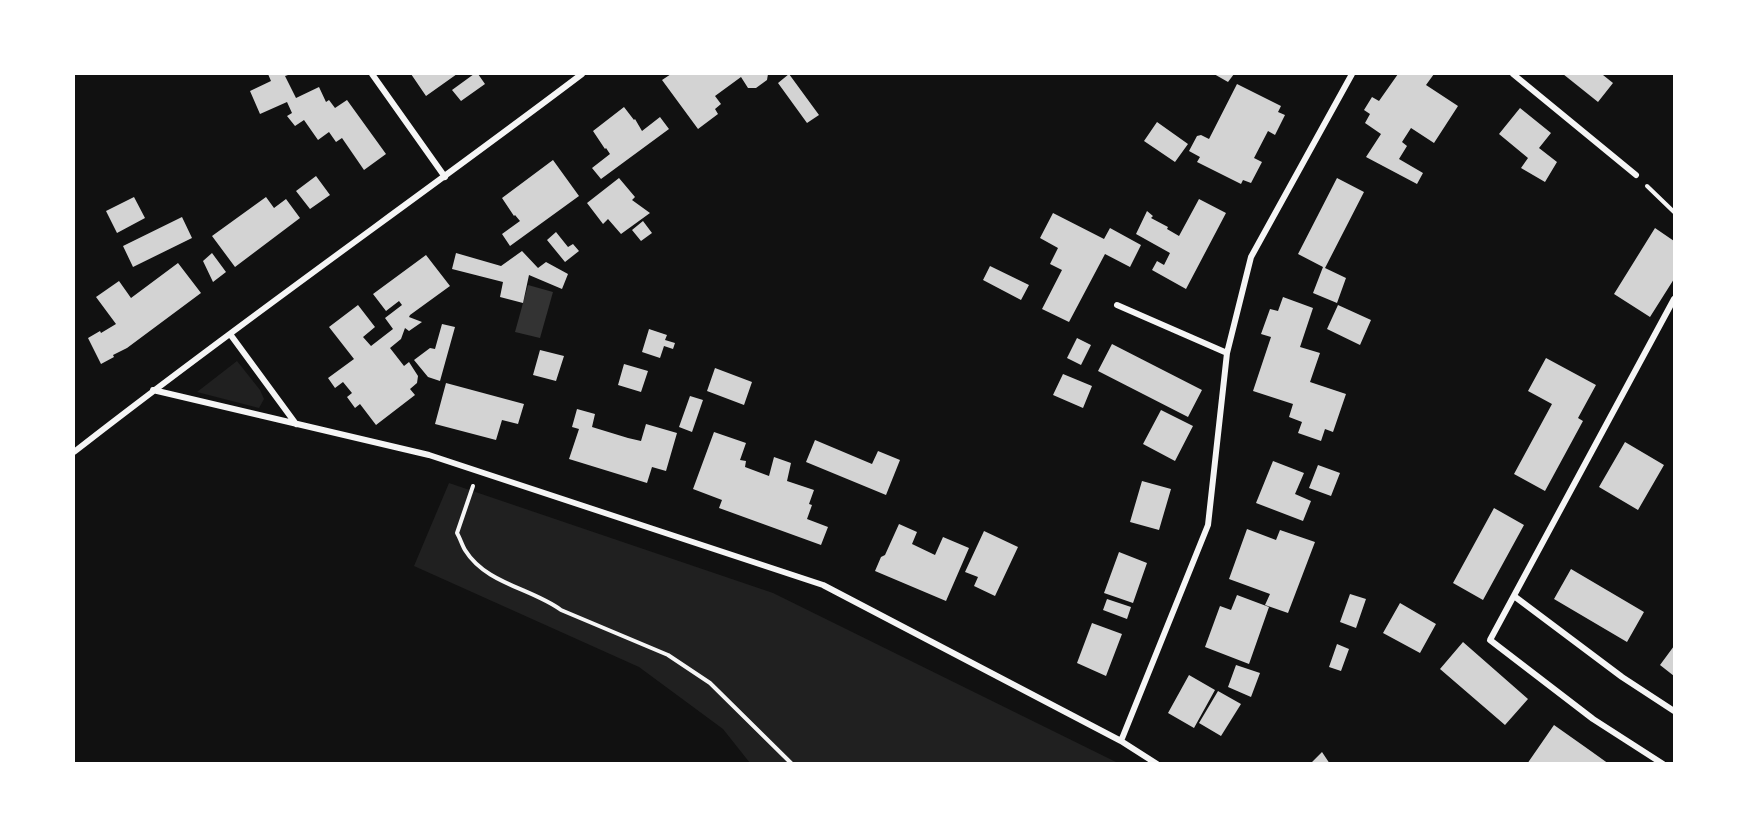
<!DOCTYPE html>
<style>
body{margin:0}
#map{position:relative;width:1748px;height:837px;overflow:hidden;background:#111;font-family:Poppins,sans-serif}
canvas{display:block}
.frame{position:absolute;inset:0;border:75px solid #fff;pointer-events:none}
</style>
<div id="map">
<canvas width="1748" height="837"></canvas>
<div class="frame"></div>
</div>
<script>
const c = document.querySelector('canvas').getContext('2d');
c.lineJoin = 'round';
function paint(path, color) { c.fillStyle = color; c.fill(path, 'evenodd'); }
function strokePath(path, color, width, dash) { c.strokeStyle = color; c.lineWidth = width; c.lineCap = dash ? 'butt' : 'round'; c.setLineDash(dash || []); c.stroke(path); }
paint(new Path2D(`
 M237,361L260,390L264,399L259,408L197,392Z
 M449,483L773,593L1118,763H750L723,729L639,667L414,566Z`), '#202020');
paint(new Path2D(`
 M528,285L553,292L540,338L515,332Z`), '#333');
paint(new Path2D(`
 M268,74H291L285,76L296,98L319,87L326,102L329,100L335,108L347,100L386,154L364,170L342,138L336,142L329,132L318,140L304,120L295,126L287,116L292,113L287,102L260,114L250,91L271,81Z
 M411,74H457L426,96Z
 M474,74H478L485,84L461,101L452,90Z
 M671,74H768L767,80L756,88H748L741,77L715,96L721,104L715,109L718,114L698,129L662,80Z
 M789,74L819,115L807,123L778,83Z
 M1214,74H1234L1228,82Z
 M1398,74H1434L1426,85L1458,106L1434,143L1411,128L1402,142L1407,146L1399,159L1423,173L1417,184L1366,157L1381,134L1365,123L1370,114L1364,110L1372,97L1379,101Z
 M1563,74H1604L1603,75L1613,83L1598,102Z
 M1237,84L1281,106L1278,112L1285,115L1275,135L1268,131L1254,158L1262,162L1251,183L1243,180L1241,184L1197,162L1200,157L1189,151L1197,136L1201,135L1209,139Z
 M624,107L634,120L635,119L642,131L660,117L669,129L601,179L592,168L610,154L606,148L605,149L593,131Z
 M1520,108L1551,133L1539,148L1557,162L1545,182L1521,168L1528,158L1499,134Z
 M1157,122L1188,144L1175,162L1144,141Z
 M553,160L579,196L510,246L502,234L520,221L515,215L514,216L502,198Z
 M316,176L330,195L310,209L296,191Z
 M619,178L635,197L632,200L650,213L621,234L608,219L603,224L587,203Z
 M1337,178L1364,192L1325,268L1346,278L1337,303L1313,293L1323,267L1298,254Z
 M134,197L145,218L117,233L106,211Z
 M266,197L274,208L286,199L300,218L235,267L212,236Z
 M1199,199L1226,213L1186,289L1152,270L1157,261L1164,265L1170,253L1136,234L1147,211L1153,216L1151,218L1168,227L1167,229L1179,236Z
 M1053,213L1104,239L1110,228L1141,245L1130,267L1105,254L1069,322L1042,309L1062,270L1050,264L1058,248L1040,238Z
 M182,217L192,238L133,267L123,246Z
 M643,221L652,233L641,241L632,230Z
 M1655,228L1674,241V279L1650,317L1614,294Z
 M556,232L568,247L573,244L579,251L565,262L547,240Z
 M522,251L538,268L546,262L568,274L562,289L529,275L523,303L500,297L503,282L452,269L456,253L501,266Z
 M212,253L226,272L213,282L203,261Z
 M426,255L450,286L410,315L409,317L422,322L409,331L405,328L401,339L390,348L404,366L409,362L418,376L417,383L410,389L415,395L376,425L360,404L355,408L347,397L352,393L343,382L335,388L328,378L354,359L329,327L358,305L375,327L363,337L371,346L393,329L385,318L402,305L399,301L386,311L373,294Z
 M178,263L201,293L127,348L113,355L114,357L101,364L88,338L100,331L101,333L116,324L96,297L119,281L131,298Z
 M990,266L1029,285L1021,300L983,280Z
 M1283,297L1313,308L1300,347L1320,353L1310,382L1346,394L1333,432L1325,429L1321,441L1298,433L1302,422L1289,417L1293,404L1253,391L1271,337L1261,334L1270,309L1278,311Z
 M1338,305L1371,320L1360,345L1327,329Z
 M442,324L455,327L440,381L428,377L414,360L430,348L435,349Z
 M649,329L667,335L665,340L675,343L673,349L664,346L660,358L642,352Z
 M1077,338L1091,345L1081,365L1067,358Z
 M1112,344L1202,390L1188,417L1098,371Z
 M540,350L564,356L556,381L533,375Z
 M1546,358L1596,385L1578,418L1583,421L1545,491L1514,474L1552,404L1528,391Z
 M624,364L648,371L641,392L618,385Z
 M715,368L752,382L744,405L707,391Z
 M1063,374L1092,386L1083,408L1053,395Z
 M446,383L524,404L518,424L502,420L496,440L435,424Z
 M690,396L703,400L692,432L679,427Z
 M577,409L595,414L592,427L628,438L641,441L646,424L677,433L666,471L652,467L647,483L569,459L579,429L572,427Z
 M1161,410L1193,426L1175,461L1143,444Z
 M714,432L746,443L740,460L746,461L745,467L769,476L774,457L791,463L787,481L814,490L809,504L812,505L807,519L828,527L821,545L719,508L722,500L693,489Z
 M815,440L872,464L878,451L900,460L886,495L806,462Z
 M1625,442L1664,465L1638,510L1599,487Z
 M1273,461L1304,473L1295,494L1311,501L1303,521L1256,503Z
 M1318,465L1340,473L1331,496L1309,488Z
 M1142,481L1171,489L1159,530L1130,522Z
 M1494,508L1524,525L1483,600L1453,583Z
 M899,524L917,532L912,544L935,555L943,537L969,548L946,601L875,571L881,557L885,555Z
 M1247,529L1276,540L1280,530L1315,542L1288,613L1265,605L1270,594L1229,579Z
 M984,531L1018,547L995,596L974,586L978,577L965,572Z
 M1119,552L1147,563L1133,603L1104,593Z
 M1571,569L1644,612L1627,642L1554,599Z
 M1350,594L1366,599L1356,628L1340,622Z
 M1237,595L1269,607L1249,664L1205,647L1220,606L1231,610Z
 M1107,599L1131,607L1127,619L1103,610Z
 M1400,603L1436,624L1420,653L1383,633Z
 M1092,623L1122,634L1106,676L1077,663Z
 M1463,642L1528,699L1505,725L1440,669Z
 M1337,644L1349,649L1341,671L1329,667Z
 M1674,646V676L1660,665Z
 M1236,665L1260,673L1251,697L1228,687Z
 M1189,675L1215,690L1194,728L1168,713Z
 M1218,691L1241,704L1221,736L1199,723Z
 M1554,725L1588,749L1609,764H1527Z
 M1322,752L1330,764H1310Z`), '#d3d3d3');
strokePath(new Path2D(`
 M1647,186L1674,212
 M473,486L457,533C460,538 462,545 465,550C486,584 531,588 561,610L668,655L710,683L792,764`), '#f5f5f5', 4);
strokePath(new Path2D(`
 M372,74L445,177
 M1513,74L1636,175
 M1117,305L1227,353
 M230,334L296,424
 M153,390L429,455L823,585L1121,741L1157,764
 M74,452C240,322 414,201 582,74
 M1514,596L1622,677L1674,711
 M1121,741L1208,525L1227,353L1251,257L1352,74
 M1663,764L1593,719L1490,640L1674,299`), '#f5f5f5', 6);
</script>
